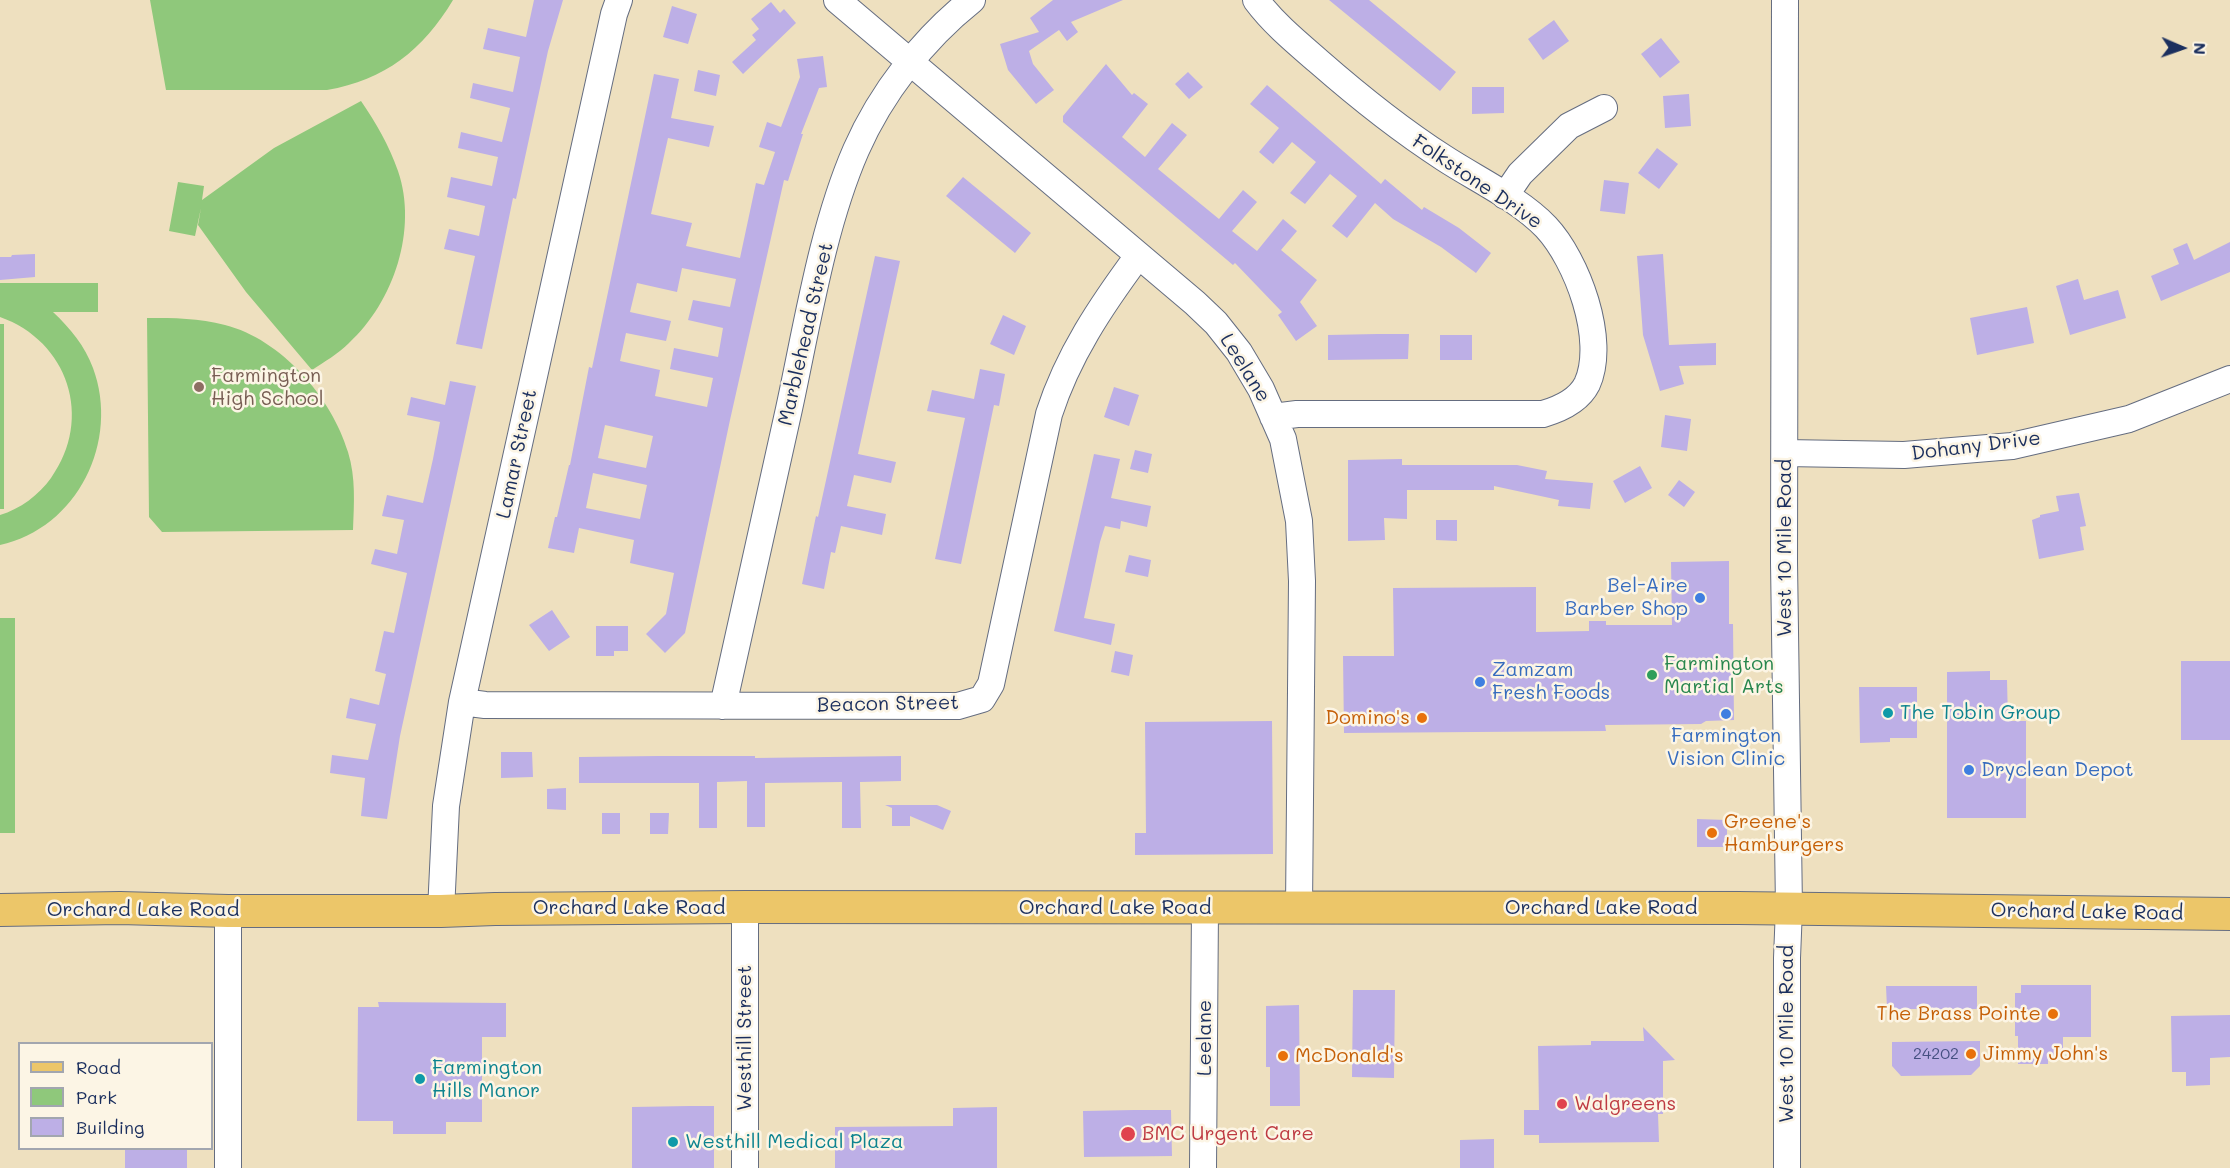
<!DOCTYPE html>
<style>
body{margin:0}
#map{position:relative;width:2230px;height:1168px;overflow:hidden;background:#eee0bf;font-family:Mali,sans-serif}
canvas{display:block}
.legend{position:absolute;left:18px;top:1042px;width:195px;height:108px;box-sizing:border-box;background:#fcf5e5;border:2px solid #a2a6af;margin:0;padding:8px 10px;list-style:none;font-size:18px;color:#1b2f5e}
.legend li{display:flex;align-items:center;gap:12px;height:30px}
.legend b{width:30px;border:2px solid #a2a6af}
.north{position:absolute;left:2152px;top:18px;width:60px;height:60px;-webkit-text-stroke:4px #fcf5e5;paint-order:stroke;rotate:92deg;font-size:16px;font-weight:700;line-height:24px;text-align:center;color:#1b2f5e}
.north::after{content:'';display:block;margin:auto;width:21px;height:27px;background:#1b2f5e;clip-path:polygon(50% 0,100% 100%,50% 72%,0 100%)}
</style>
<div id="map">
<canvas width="2230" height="1168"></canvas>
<ul class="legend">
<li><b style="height:8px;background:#ecc669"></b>Road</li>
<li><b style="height:16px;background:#8fc87b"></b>Park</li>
<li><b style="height:16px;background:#bdafe6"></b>Building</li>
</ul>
<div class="north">N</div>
</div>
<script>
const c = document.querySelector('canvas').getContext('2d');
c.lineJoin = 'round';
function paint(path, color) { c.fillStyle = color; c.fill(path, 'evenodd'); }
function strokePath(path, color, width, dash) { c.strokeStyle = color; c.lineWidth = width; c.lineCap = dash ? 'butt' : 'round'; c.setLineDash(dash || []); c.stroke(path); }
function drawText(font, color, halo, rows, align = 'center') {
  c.font = font + ' Mali,sans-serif'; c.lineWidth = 5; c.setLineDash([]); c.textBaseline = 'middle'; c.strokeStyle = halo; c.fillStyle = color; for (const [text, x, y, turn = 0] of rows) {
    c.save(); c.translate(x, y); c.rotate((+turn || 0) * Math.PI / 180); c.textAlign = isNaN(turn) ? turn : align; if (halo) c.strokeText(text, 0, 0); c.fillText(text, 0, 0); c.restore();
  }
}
paint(new Path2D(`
 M150,0H453C423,50 385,80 327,90H166Z
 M361,101C376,123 389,145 398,171C418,229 394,302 349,343C338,354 324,362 312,370L246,292L198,225L201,208L195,236L169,231L178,182L204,186L202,200L274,148Z
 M0,283H98V312H53C70,328 85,346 93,368C120,441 78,528 0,545V515C20,509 39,495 51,478C94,418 68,341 0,317Z
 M147,318C174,318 199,318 225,325C281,339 332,398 348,452C356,478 354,504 353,530L162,532L149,517Z
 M0,324H4V509H0Z
 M0,618H15V833H0Z`), '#8fc87b');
paint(new Path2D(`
 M534,0H563L548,51L516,199L513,198L482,349L456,344L475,256L444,249L449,229L479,236L485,206L447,197L451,177L492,186L498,157L458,148L461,132L502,142L510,108L470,98L473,83L513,92L520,57L483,49L488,28L526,37Z
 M1053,0H1123L1071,22L1078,32L1067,41L1059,30L1029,51L1033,64L1054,90L1036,104L1008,70L1000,44L1039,32L1030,18Z
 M1329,0H1369L1456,72L1440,91Z
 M771,2L780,13L784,9L796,23L743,74L732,62L756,40L752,35L759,29L751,19Z
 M672,6L697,14L688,44L663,37Z
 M1554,20L1569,41L1543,60L1528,39Z
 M1661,38L1680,62L1660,78L1641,54Z
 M823,56L827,87L819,88L801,134H803L788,181L784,180L730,420L685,633L665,653L646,634L666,614L674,573L630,563L634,540L579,528L574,553L548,548L555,517H557L569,465H570L589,367L592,368L654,74L679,79L671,118L714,126L709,147L668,138L651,214L692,223L686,246L740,258L756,183L764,185L775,152L759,147L767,122L781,127L800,77L797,59ZM682,268L736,279L730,307L693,300L688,320L723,328L718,357L674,348L670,369L713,378L707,407L655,396L660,370L620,361L626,333L666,341L671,321L630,312L637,283L677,292ZM605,425L653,436L646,468L598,458ZM593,473L647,485L640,519L586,508Z
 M1106,64L1132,95L1134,93L1148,104L1122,137L1145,157L1172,123L1187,135L1158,169L1219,219L1243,190L1257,202L1232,231L1257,251L1283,219L1297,231L1281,250L1317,280L1300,302L1317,326L1296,341L1278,315L1282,312L1235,263L1233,265L1063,122V116Z
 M698,70L720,75L716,96L694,91Z
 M1188,72L1203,87L1189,99L1175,84Z
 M1267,85L1381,184L1385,179L1422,210L1424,207L1459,228L1491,253L1476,273L1441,247L1393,219L1375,203L1347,238L1332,226L1357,196L1330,174L1305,204L1290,193L1316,162L1292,142L1273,164L1259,152L1279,128L1250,104Z
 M1472,87H1504V113L1472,114Z
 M1689,94L1691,126L1665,128L1663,96Z
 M1657,148L1678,164L1659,189L1638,173Z
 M963,177L1031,233L1015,253L946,196Z
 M1604,180L1629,183L1625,214L1600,211Z
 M2230,242V272L2161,301L2151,276L2179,264L2173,249L2187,243L2194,260Z
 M35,254V277L0,280V257H11L12,255Z
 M1663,254L1669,345L1716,343V365L1679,366L1684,384L1660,391L1643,335L1637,256Z
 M875,256L900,261L858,454L896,462L891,483L854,475L847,506L886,514L882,535L841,526L835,553L831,552L824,589L802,584L816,516L818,517Z
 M2078,279L2084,300L2118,290L2126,318L2070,335L2056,286Z
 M2027,307L2034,343L1977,355L1970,318Z
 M1003,315L1026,326L1014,355L990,344Z
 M1377,334H1409L1408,359L1328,360V335Z
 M1440,335H1472V360H1440Z
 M980,369L1005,374L999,406L994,405L961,564L935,559L965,418L927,411L932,390L974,399Z
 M450,381L476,386L400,736L387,819L361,816L365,778L330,773L332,755L368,760L376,724L346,718L350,698L379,705L386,674L375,671L384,631L394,633L407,573L371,564L375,549L397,554L404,520L382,516L387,495L423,503L433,459L440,422L407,415L411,397L445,405Z
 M1114,387L1139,395L1129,426L1104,417Z
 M1665,415L1691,419L1687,451L1661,447Z
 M1135,450L1152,454L1148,473L1130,469Z
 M1094,454L1120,459L1111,498L1151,506L1147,527L1121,521L1120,529L1105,526L1100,542L1084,618L1115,624L1111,645L1054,631Z
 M1402,459V465H1517L1547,471L1545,479L1593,483L1590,509L1558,506L1559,500L1494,486V490H1407V519L1384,518L1385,540L1348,541V460Z
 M1640,466L1652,488L1625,503L1613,481Z
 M1679,480L1695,492L1684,507L1668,495Z
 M2079,493L2086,526L2080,527L2084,550L2039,559L2032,520L2040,517V515L2059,511L2056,496Z
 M1436,520H1457V541L1436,540Z
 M1129,555L1151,560L1148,577L1125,572Z
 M1729,561V624H1733L1734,720L1706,721L1701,724L1605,725L1606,731L1344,733L1343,656H1394L1393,588L1536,587V632L1589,631V621H1606V625H1672L1671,562Z
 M552,610L570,637L549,651L529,625Z
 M596,626H628V651H614V656H596Z
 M1115,651L1133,655L1129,676L1111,672Z
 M2181,661H2230V740H2181Z
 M1990,671V680H2007L2008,721H2026V818H1947V672Z
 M1859,687H1917V738H1890V742L1860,743Z
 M1272,721L1273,854L1135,855V833H1146L1145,722Z
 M501,752H532L533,777L501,778Z
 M658,756H755V758L901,756V781L860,782L861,828H842V782L765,783V827H747V781L717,782V828H699V783H579V757Z
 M566,788V810L547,809V789Z
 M885,805H937L951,811L943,830L910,816V826H892V808Z
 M602,813H620V834H602Z
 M650,813H669L668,834H650Z
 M1697,819L1727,820V847H1697Z
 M2021,985H2091V1037H2063V1057L2048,1056V1064H2018V1036H2015V993H2021Z
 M1886,986H1977V1009H1887Z
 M1353,990H1395L1394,1078L1352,1077Z
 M378,1002L506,1003V1037H482V1122H446V1134H393V1121H357L358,1007H379Z
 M1299,1005L1300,1106H1270V1067H1266V1006Z
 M2230,1015V1057L2210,1058V1085L2186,1086V1072H2172L2171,1016Z
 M1643,1027L1675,1060L1663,1061V1114H1658L1659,1142L1539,1143V1135H1524V1110H1539L1538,1046L1591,1045V1041H1644Z
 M1980,1041V1066L1971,1075L1901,1076L1892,1066V1042Z
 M689,1106H714V1168H632V1107Z
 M997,1107V1168H835V1127L953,1126V1108Z
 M1134,1110H1171L1172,1156L1084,1157L1083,1111Z
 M1494,1139V1168H1460V1140Z
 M125,1149H187V1168H125Z`), '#bdafe6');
const minor = new Path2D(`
 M837,0L1195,303L1216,323L1239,352L1261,389L1283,439L1299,521L1302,581L1299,908
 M1256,0C1273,23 1296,42 1318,61C1358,96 1399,129 1444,158C1476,179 1519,199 1546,227C1577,260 1607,340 1587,384C1579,400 1560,409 1543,414H1297L1273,417
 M1785,0L1784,562L1789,908L1787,958V1168
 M1505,196L1520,174L1569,126L1604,108
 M1785,453L1904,455L2012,446L2129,419L2230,379
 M462,702L485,705L958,706L982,699L991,684L1049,414C1068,355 1101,306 1138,256
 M723,706C745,607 767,508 789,409C807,326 822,228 856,150C881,93 923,39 972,0
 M745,907V1168
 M441,911L446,806L462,702L614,14L619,0
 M228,1168V911
 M1203,1168L1205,908`);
const major = new Path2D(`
 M0,910L120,908L228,911H441L495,909L745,907L1738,908L2230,914`);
strokePath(minor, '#656d80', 28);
strokePath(major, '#656d80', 34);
strokePath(minor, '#fff', 26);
strokePath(major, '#ecc669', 32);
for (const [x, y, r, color] of [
 [199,387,6,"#8d6e63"],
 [1700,598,6,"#3f7fe0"],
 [1652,675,6,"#2e9e5b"],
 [1480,682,6,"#3f7fe0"],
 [1888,713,6,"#0f9aa8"],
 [1726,714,6,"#3f7fe0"],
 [1422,718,6,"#e8710a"],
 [1969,770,6,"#3f7fe0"],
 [1712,833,6,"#e8710a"],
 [2053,1014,6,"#e8710a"],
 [1971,1054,6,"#e8710a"],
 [1283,1056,6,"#e8710a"],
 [420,1079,6,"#0f9aa8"],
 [1562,1104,6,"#e0444e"],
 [1128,1134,8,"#e0444e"],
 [673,1142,6,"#0f9aa8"]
]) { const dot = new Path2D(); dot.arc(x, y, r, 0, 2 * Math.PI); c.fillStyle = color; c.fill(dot); strokePath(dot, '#fcf5e5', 2); }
drawText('16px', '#444f80', null, [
 ["24202",1936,1054]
]);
drawText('20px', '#1b2f5e', '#fcf5e5', [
 ["Folkstone Drive",1477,182,34],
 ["Marblehead Street",806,334,-77],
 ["Leelane",1245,368,58],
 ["Dohany Drive",1976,446,-7],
 ["Lamar Street",517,454,-78],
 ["West 10 Mile Road",1785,548,-90],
 ["Beacon Street",888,704,-1],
 ["Orchard Lake Road",629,908],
 ["Orchard Lake Road",1115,908],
 ["Orchard Lake Road",1601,908],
 ["Orchard Lake Road",143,910],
 ["Orchard Lake Road",2087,912,1],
 ["West 10 Mile Road",1787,1034,-90],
 ["Westhill Street",745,1038,-90],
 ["Leelane",1205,1038,-90]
]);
drawText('20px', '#785e54', '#fcf5e5', [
 ["Farmington",211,376],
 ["High School",211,399]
], 'left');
drawText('20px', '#366cbe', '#fcf5e5', [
 ["Bel-Aire",1688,586,"right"],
 ["Barber Shop",1688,609,"right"],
 ["Zamzam",1492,670],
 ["Fresh Foods",1492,693],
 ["Farmington",1726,736,"center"],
 ["Vision Clinic",1726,759,"center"],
 ["Dryclean Depot",1981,770]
], 'left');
drawText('20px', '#27864d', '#fcf5e5', [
 ["Farmington",1664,664],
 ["Martial Arts",1664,687]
], 'left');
drawText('20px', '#0d838f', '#fcf5e5', [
 ["The Tobin Group",1900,713],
 ["Farmington",432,1068],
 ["Hills Manor",432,1091],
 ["Westhill Medical Plaza",685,1142]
], 'left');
drawText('20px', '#c56008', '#fcf5e5', [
 ["Domino's",1410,718,"right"],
 ["Greene's",1724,822],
 ["Hamburgers",1724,845],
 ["The Brass Pointe",2041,1014,"right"],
 ["Jimmy John's",1983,1054],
 ["McDonald's",1295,1056]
], 'left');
drawText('20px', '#be3a42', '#fcf5e5', [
 ["Walgreens",1574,1104],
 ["BMC Urgent Care",1142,1134]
], 'left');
</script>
